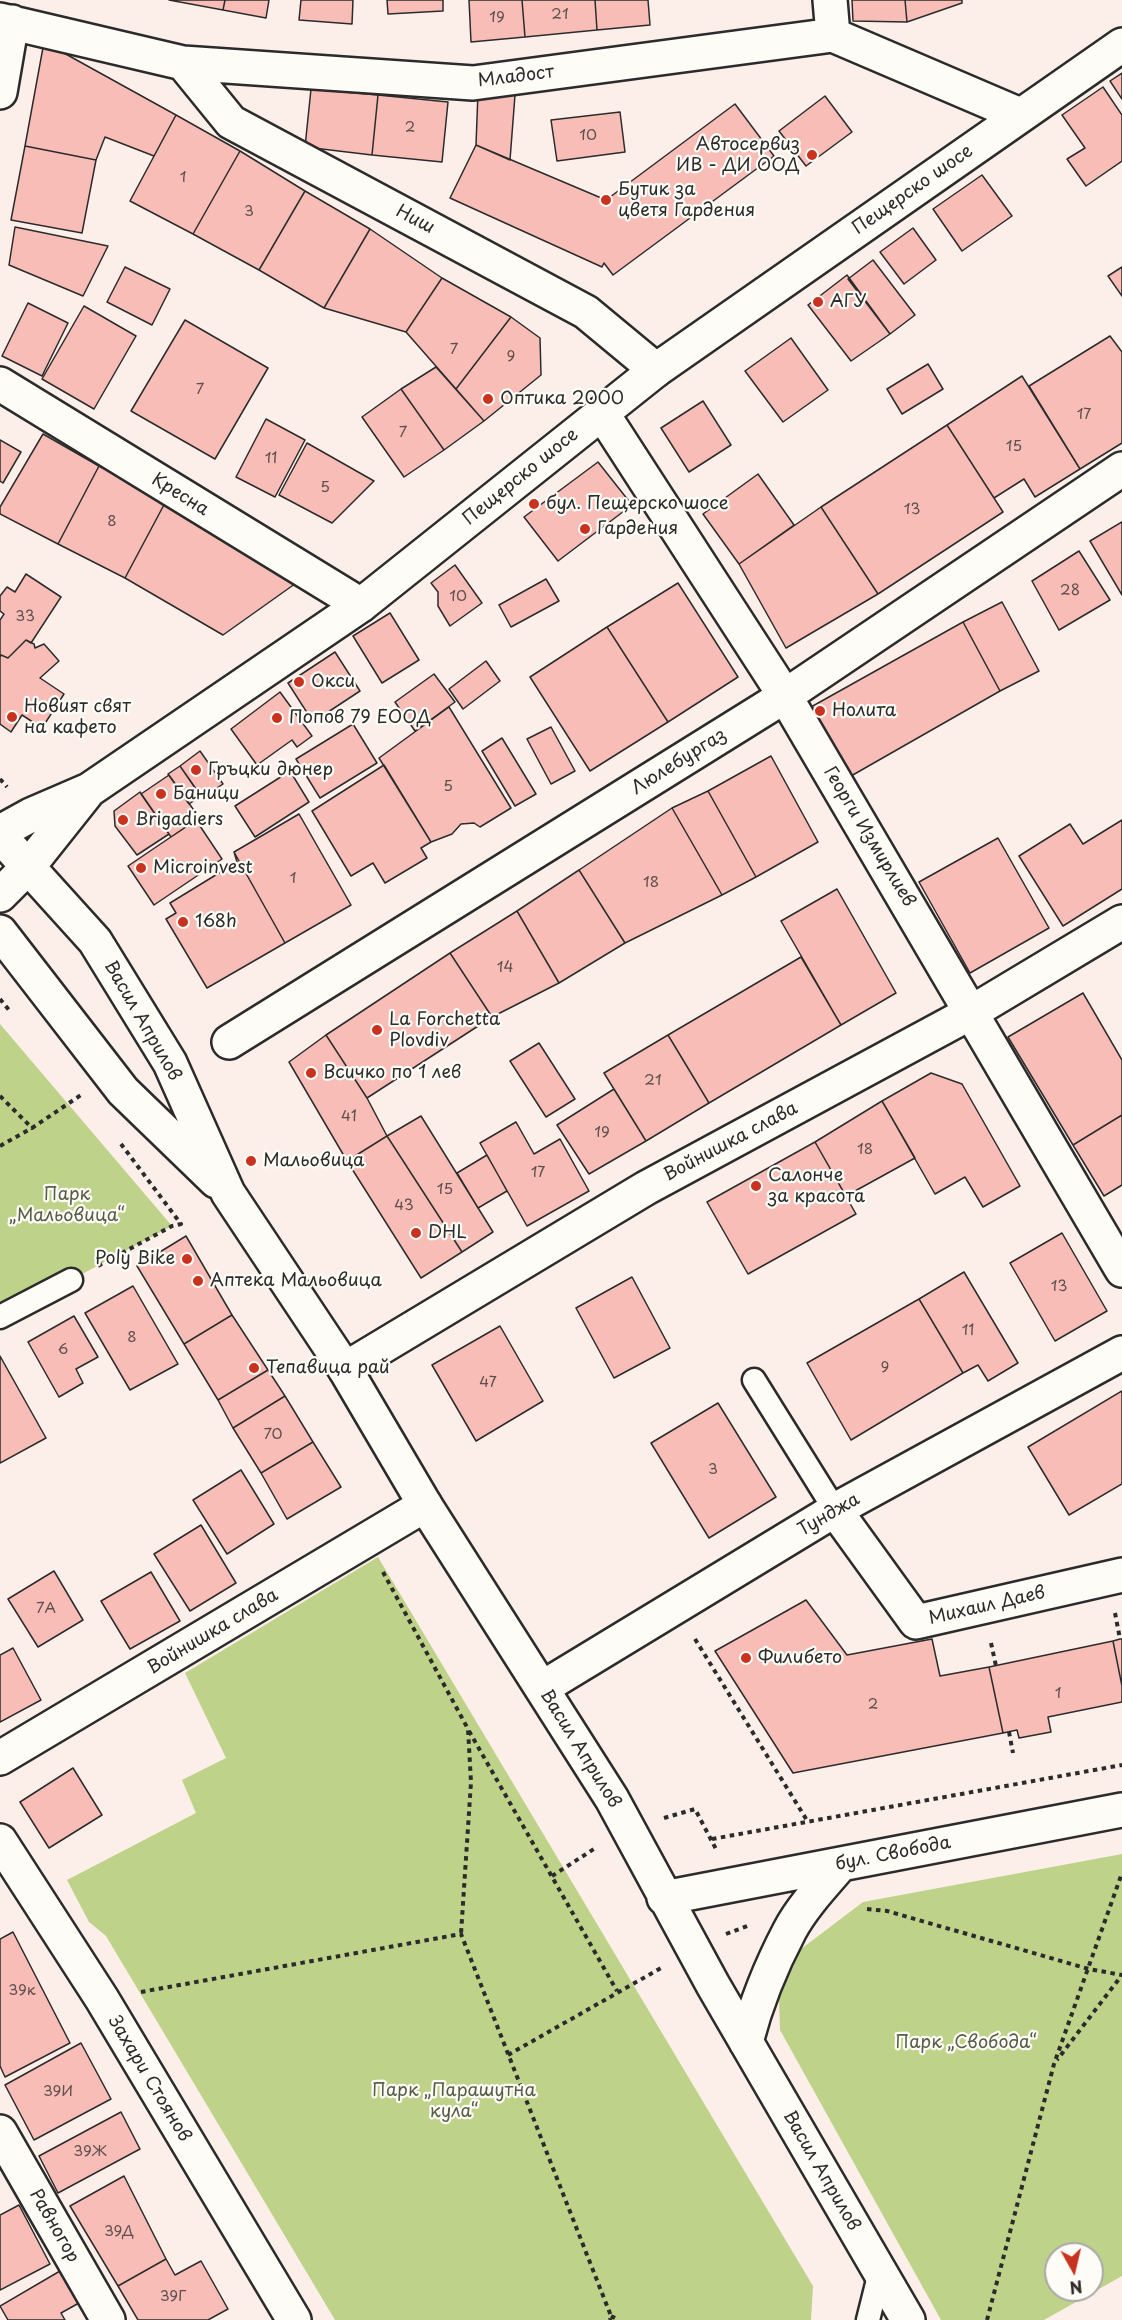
<!DOCTYPE html>
<meta charset="utf-8">
<style>
body{margin:0}
#map{position:relative;width:1122px;height:2320px;overflow:hidden;background:#fcefea;font-family:"Playpen Sans",sans-serif}
canvas{display:block}
.north{position:absolute;left:1044px;top:2242px;width:60px;height:60px;box-sizing:border-box;background:#fdfcf7;border:2px solid #a9a8a5;border-radius:50%;rotate:172deg;font-size:16px;font-weight:700;line-height:24px;text-align:center;color:#2b2b2b}
.north::after{content:'';display:block;margin:auto;width:21px;height:27px;background:#c8321e;clip-path:polygon(50% 0,100% 100%,50% 72%,0 100%)}
</style>
<div id="map">
<canvas width="1122" height="2320"></canvas>
<div class="north">N</div>
</div>
<script>
const c = document.querySelector('canvas').getContext('2d');
c.lineJoin = 'round';
function paint(path, color) { c.fillStyle = color; c.fill(path, 'evenodd'); }
function strokePath(path, color, width, dash) { c.strokeStyle = color; c.lineWidth = width; c.lineCap = dash ? 'butt' : 'round'; c.setLineDash(dash || []); c.stroke(path); }
function drawText(font, color, halo, rows, align = 'center') {
  c.font = font + ' "Playpen Sans",sans-serif'; c.lineWidth = 4.5; c.setLineDash([]); c.textBaseline = 'middle'; c.strokeStyle = halo; c.fillStyle = color; for (const [text, x, y, turn = 0] of rows) {
    c.save(); c.translate(x, y); c.rotate((+turn || 0) * Math.PI / 180); c.textAlign = isNaN(turn) ? turn : align; if (halo) c.strokeText(text, 0, 0); c.fillText(text, 0, 0); c.restore();
  }
}
paint(new Path2D(`
 M0,1024L172,1226L0,1318Z
 M378,1557L813,2286L811,2320H335L106,1936L89,1922L67,1880L196,1813L182,1780L226,1758L185,1673Z
 M1122,1854V2276L1044,2320H941L780,2030L779,1998L801,1949L863,1902ZM1056,2254H1092V2290H1056Z`), '#bed389');
const building = new Path2D(`
 M169,0H225L223,10Z
 M225,0H269L266,18L223,10Z
 M301,0H353L352,24L299,20Z
 M387,0H443V11L388,14Z
 M469,0H522L525,37L471,42Z
 M522,0H595L597,30L525,37Z
 M595,0H648L650,25L597,30Z
 M852,0H905L907,22L853,21Z
 M905,0H962V3L907,22Z
 M44,42L176,115L154,156L105,137L96,160L25,146Z
 M1122,73V99L1110,81Z
 M1103,87L1122,115V161L1086,186L1067,159L1085,148L1062,115Z
 M311,89L378,95L372,155L305,147Z
 M478,92L515,95L510,160L476,145Z
 M378,95L448,102L442,162L372,155Z
 M825,96L852,132L806,166L779,131Z
 M735,104L774,156L613,275L604,263L602,267L450,198L476,145L606,200Z
 M620,112L625,152L557,161L551,120Z
 M176,115L240,151L193,234L130,201Z
 M25,146L96,160L82,233L11,220Z
 M240,151L305,191L259,270L193,234Z
 M982,175L1012,216L962,251L933,209Z
 M305,191L370,229L324,308L259,270Z
 M15,227L108,246L83,296L9,265Z
 M913,228L936,260L904,284L880,252Z
 M370,229L442,278L406,332L324,308Z
 M873,260L915,315L890,334L848,279Z
 M125,267L170,289L152,325L107,302Z
 M1122,267V296L1108,276Z
 M847,275L890,334L851,361L808,305Z
 M442,278L511,317L456,389L406,332Z
 M28,303L68,323L42,376L2,356Z
 M84,306L136,336L94,409L42,379Z
 M511,317L540,338L541,375L484,421L456,389Z
 M185,320L268,368L215,459L131,411Z
 M1110,336L1122,352V443L1080,469L1029,386Z
 M791,338L828,390L783,422L745,371Z
 M928,364L943,389L902,414L887,389Z
 M436,367L484,421L444,450L401,389Z
 M1022,376L1080,469L1035,497L1024,479L994,498L947,425Z
 M401,389L444,450L404,477L362,417Z
 M703,401L731,445L689,472L661,428Z
 M266,419L305,440L275,497L236,477Z
 M947,425L1003,512L878,594L821,507Z
 M43,434L99,466L58,544L0,514V507Z
 M0,440L21,452L3,483L0,481Z
 M307,443L374,481L332,523L279,495Z
 M598,462L632,505L558,561L524,517Z
 M99,466L166,501L125,578L58,544Z
 M758,474L794,525L739,564L703,514Z
 M166,501L299,581L223,635L125,578Z
 M821,507L878,594L786,648L739,564Z
 M1122,522V595L1090,541Z
 M1079,551L1110,600L1059,630L1032,581Z
 M455,565L482,603L450,626L438,606V592L431,583Z
 M26,574L61,597L31,643L26,640L8,658L1,655L0,657V620L4,614L0,611V596L7,587L15,592Z
 M546,579L559,601L511,627L499,605Z
 M678,583L738,677L668,722L607,627Z
 M1002,602L1039,671L1000,691L963,622Z
 M390,613L419,660L382,683L353,636Z
 M963,622L1000,691L851,776L811,707Z
 M607,627L668,722L590,771L530,677Z
 M26,640L34,644L35,648L44,644L59,661L40,678L64,694L42,728L22,715L11,732L0,724V657L1,655L8,658Z
 M335,652L360,691L313,722L288,683Z
 M486,661L500,681L463,709L449,689Z
 M434,674L455,702L415,731L395,702Z
 M280,692L312,736L297,747L292,740L257,765L231,729Z
 M449,707L511,808L480,827L474,823L461,824L452,834L431,842L379,758Z
 M353,724L377,763L320,798L296,759Z
 M551,727L575,771L551,784L527,739Z
 M502,738L536,794L515,806L482,751Z
 M200,751L223,784L202,798L180,766Z
 M771,756L818,842L756,877L708,791Z
 M384,765L431,842L421,848L427,858L385,883L373,863L351,876L312,811Z
 M180,766L201,796L189,804L168,774Z
 M290,771L309,802L255,837L235,806Z
 M169,775L193,809L183,816L189,825L171,837L141,794Z
 M708,791L756,877L722,895L672,808Z
 M140,792L169,834L137,855L115,826L114,811Z
 M672,808L722,895L625,943L579,870Z
 M299,814L351,905L285,943L234,852Z
 M196,820L222,859L154,905L128,866Z
 M1122,820V889L1063,926L1019,856L1070,824L1083,844Z
 M998,838L1049,928L970,973L919,882Z
 M234,852L285,943L207,988L166,919L176,913L170,903L237,862Z
 M579,870L625,943L559,983L517,911Z
 M837,889L896,993L841,1025L781,921Z
 M517,911L559,983L492,1017L450,953Z
 M450,953L492,1017L367,1098L326,1035Z
 M801,957L841,1025L709,1103L668,1035Z
 M1083,993L1122,1060V1115L1073,1145L1008,1037Z
 M326,1035L367,1098L387,1136L347,1161L289,1062Z
 M668,1035L709,1103L646,1141L604,1073Z
 M539,1043L575,1099L546,1117L510,1061Z
 M931,1073L962,1084L1020,1186L983,1207L965,1177L935,1194L882,1101Z
 M614,1089L646,1141L589,1174L557,1125Z
 M882,1101L915,1158L846,1196L815,1142Z
 M1122,1115V1185L1104,1196L1073,1145Z
 M421,1116L493,1232L462,1252L387,1136Z
 M516,1122L534,1154L560,1139L589,1191L527,1226L480,1143Z
 M387,1136L462,1252L421,1278L347,1161Z
 M815,1142L856,1214L748,1274L707,1202Z
 M487,1155L507,1191L478,1208L457,1173Z
 M1062,1233L1107,1311L1055,1341L1010,1263Z
 M186,1236L232,1315L184,1344L137,1266Z
 M964,1272L1018,1363L988,1381L978,1365L963,1373L919,1299Z
 M632,1277L670,1348L614,1378L576,1308Z
 M133,1286L178,1364L130,1390L85,1313Z
 M919,1299L963,1373L851,1440L807,1363Z
 M232,1315L268,1370L218,1400L184,1344Z
 M74,1316L98,1357L76,1369L83,1383L59,1397L28,1342Z
 M500,1326L543,1401L476,1441L432,1365Z
 M0,1356L46,1438L0,1463Z
 M268,1370L285,1396L233,1428L218,1400Z
 M1122,1391V1484L1069,1515L1028,1447Z
 M285,1396L313,1442L261,1473L233,1428Z
 M718,1403L776,1497L709,1538L651,1443Z
 M313,1442L341,1487L287,1519L261,1473Z
 M241,1470L274,1524L227,1554L193,1500Z
 M201,1525L236,1583L190,1611L154,1554Z
 M54,1571L83,1620L38,1647L8,1599Z
 M151,1572L180,1621L130,1649L101,1601Z
 M806,1600L847,1655L932,1639L940,1676L989,1667L1003,1733L793,1773L715,1651Z
 M1120,1639H1122V1686L1113,1641Z
 M1113,1641L1122,1686V1702L1048,1717L1051,1732L1019,1738L1017,1730L1003,1733L989,1667Z
 M13,1648L41,1700L0,1722V1655Z
 M73,1768L102,1815L49,1848L20,1802Z
 M13,1932L70,2043L5,2077L0,2066V1939Z
 M81,2043L111,2099L34,2140L5,2085Z
 M121,2112L140,2149L58,2193L39,2156Z
 M124,2176L166,2259L118,2286L70,2206Z
 M19,2205L50,2264L0,2290V2215Z
 M166,2259L175,2275L201,2261L228,2309L208,2320H138L118,2286Z
 M60,2271L79,2303L61,2313L65,2320H8L0,2306Z`);
paint(building, '#f9bdb7');
strokePath(building, '#2b2b2b', 1.5);
const lane = new Path2D(`
 M0,1317L71,1280
 M754,1380L835,1510
 M868,2320L880,2272`);
const street = new Path2D(`
 M830,0L833,35
 M0,20L183,63L473,83L833,35L1020,115
 M183,63L231,122L586,312L656,370
 M0,92L12,22
 M0,384L361,605
 M602,413L785,696L1122,1270
 M229,1042L785,696L1122,469
 M345,1369L646,1188L972,1012L1122,922
 M835,1510L916,1622L1122,1575
 M542,1688L835,1510L1122,1353
 M0,1758L425,1505
 M0,1841L102,1999L294,2320
 M0,2132L108,2320`);
const secondary = new Path2D(`
 M0,832L31,815L89,790L361,605L656,370L1122,45
 M0,836L95,941L170,1063L228,1193L345,1369L425,1505L612,1799L713,1985L908,2320
 M0,895L28,867L86,794
 M0,932L123,1091L216,1181
 M664,1898L1122,1810
 M746,2042C756,2003 771,1966 790,1930C803,1906 823,1885 841,1864`);
strokePath(lane, '#2b2b2b', 27);
strokePath(street, '#2b2b2b', 38);
strokePath(secondary, '#2b2b2b', 38);
strokePath(new Path2D(`
 M0,779L7,787
 M0,999L9,1010
 M0,1096L32,1128L81,1095
 M0,1146L32,1128
 M98,1266L172,1226L181,1224L121,1144
 M383,1572L468,1729L471,1782L461,1934
 M1115,1613L1120,1639
 M695,1639L808,1822
 M991,1643L996,1666
 M469,1731L617,1991
 M1009,1732L1013,1753
 M664,1818L695,1809L717,1851
 M712,1839L1122,1765
 M552,1876L597,1847
 M867,1909L887,1911L1089,1969L1122,1975L1057,2060
 M726,1934L750,1925
 M141,1992L461,1934L611,2316L610,2320
 M508,2055L661,1968
 M611,2316L619,2320
 M987,2320L1054,2064L1122,1873`), '#2b2b2b', 4, [4.5, 4.5]);
strokePath(lane, '#fdfcf7', 22);
strokePath(street, '#fdfcf7', 33);
strokePath(secondary, '#fdfcf7', 33);
for (const [x, y, r, color] of [
 [812,155,6,"#c8321e"],
 [606,200,6,"#c8321e"],
 [818,302,6,"#c8321e"],
 [488,399,6,"#c8321e"],
 [534,504,6,"#c8321e"],
 [585,529,6,"#c8321e"],
 [299,682,6,"#c8321e"],
 [820,711,6,"#c8321e"],
 [12,717,6,"#c8321e"],
 [277,718,6,"#c8321e"],
 [196,770,6,"#c8321e"],
 [161,794,6,"#c8321e"],
 [123,820,6,"#c8321e"],
 [141,868,6,"#c8321e"],
 [183,922,6,"#c8321e"],
 [377,1030,6,"#c8321e"],
 [311,1073,6,"#c8321e"],
 [251,1161,6,"#c8321e"],
 [756,1186,6,"#c8321e"],
 [416,1233,6,"#c8321e"],
 [187,1259,6,"#c8321e"],
 [198,1281,6,"#c8321e"],
 [254,1368,6,"#c8321e"],
 [746,1658,6,"#c8321e"]
]) { const dot = new Path2D(); dot.arc(x, y, r, 0, 2 * Math.PI); c.fillStyle = color; c.fill(dot); strokePath(dot, '#fdfcf7', 2); }
drawText('15px', '#5e504e', null, [
 ["21",560,15],
 ["19",497,18],
 ["2",410,128],
 ["10",588,136],
 ["1",183,178],
 ["3",249,212],
 ["7",454,350],
 ["9",511,357],
 ["7",200,390],
 ["17",1084,415],
 ["7",403,433],
 ["15",1014,447],
 ["11",271,459],
 ["5",325,488],
 ["13",912,510],
 ["8",112,522],
 ["28",1070,591],
 ["10",458,597],
 ["33",25,617],
 ["5",448,787],
 ["1",293,879],
 ["18",651,883],
 ["14",505,968],
 ["21",653,1081],
 ["41",349,1117],
 ["19",602,1133],
 ["18",865,1150],
 ["17",538,1173],
 ["15",445,1190],
 ["43",404,1206],
 ["13",1059,1287],
 ["11",968,1331],
 ["8",132,1338],
 ["6",63,1350],
 ["9",885,1368],
 ["47",488,1383],
 ["70",273,1435],
 ["3",713,1470],
 ["7А",46,1609],
 ["1",1058,1694],
 ["2",873,1705],
 ["39к",22,1991],
 ["39И",58,2092],
 ["39Ж",90,2152],
 ["39Д",119,2232],
 ["39Г",173,2297]
]);
drawText('18px', '#2b2b2b', '#fdfcf7', [
 ["Младост",516,77,-7],
 ["Пещерско шосе",913,190,-35],
 ["Ниш",415,220,28],
 ["Пещерско шосе",521,477,-39],
 ["Кресна",180,495,32],
 ["Люлебургаз",679,762,-32],
 ["Георги Измирлиев",869,837,59],
 ["Васил Априлов",142,1021,60],
 ["Войнишка слава",731,1142,-28],
 ["Тунджа",829,1515,-30],
 ["Михаил Даев",987,1606,-13],
 ["Войнишка слава",213,1632,-31],
 ["Васил Априлов",580,1749,58],
 ["бул. Свобода",893,1854,-11],
 ["Захари Стоянов",149,2079,59],
 ["Васил Априлов",821,2171,60],
 ["Равногор",54,2226,60]
]);
drawText('18px', '#2b2b2b', '#fdfcf7', [
 ["Автосервиз",800,145,"right"],
 ["ИВ - ДИ ООД",800,166,"right"],
 ["Бутик за",618,190],
 ["цветя Гардения",618,211],
 ["АГУ",830,302],
 ["Оптика 2000",500,399],
 ["бул. Пещерско шосе",546,504],
 ["Гардения",597,529],
 ["Окси",311,682],
 ["Новият свят",24,707],
 ["на кафето",24,728],
 ["Нолита",832,711],
 ["Попов 79 ЕООД",289,718],
 ["Гръцки дюнер",208,770],
 ["Баници",173,794],
 ["Brigadiers",135,820],
 ["Microinvest",153,868],
 ["168h",195,922],
 ["La Forchetta",389,1020],
 ["Plovdiv",389,1041],
 ["Всичко по 1 лев",323,1073],
 ["Мальовица",263,1161],
 ["Салонче",768,1176],
 ["за красота",768,1197],
 ["DHL",428,1233],
 ["Poly Bike",175,1259,"right"],
 ["Аптека Мальовица",210,1281],
 ["Тепавица рай",266,1368],
 ["Филибето",758,1658]
], 'left');
drawText('18px', '#575d47', '#fdfcf7', [
 ["Парк",67,1195],
 ["„Мальовица“",67,1216],
 ["Парк „Свобода“",966,2043],
 ["Парк „Парашутна",454,2091],
 ["кула“",454,2112]
]);
</script>
